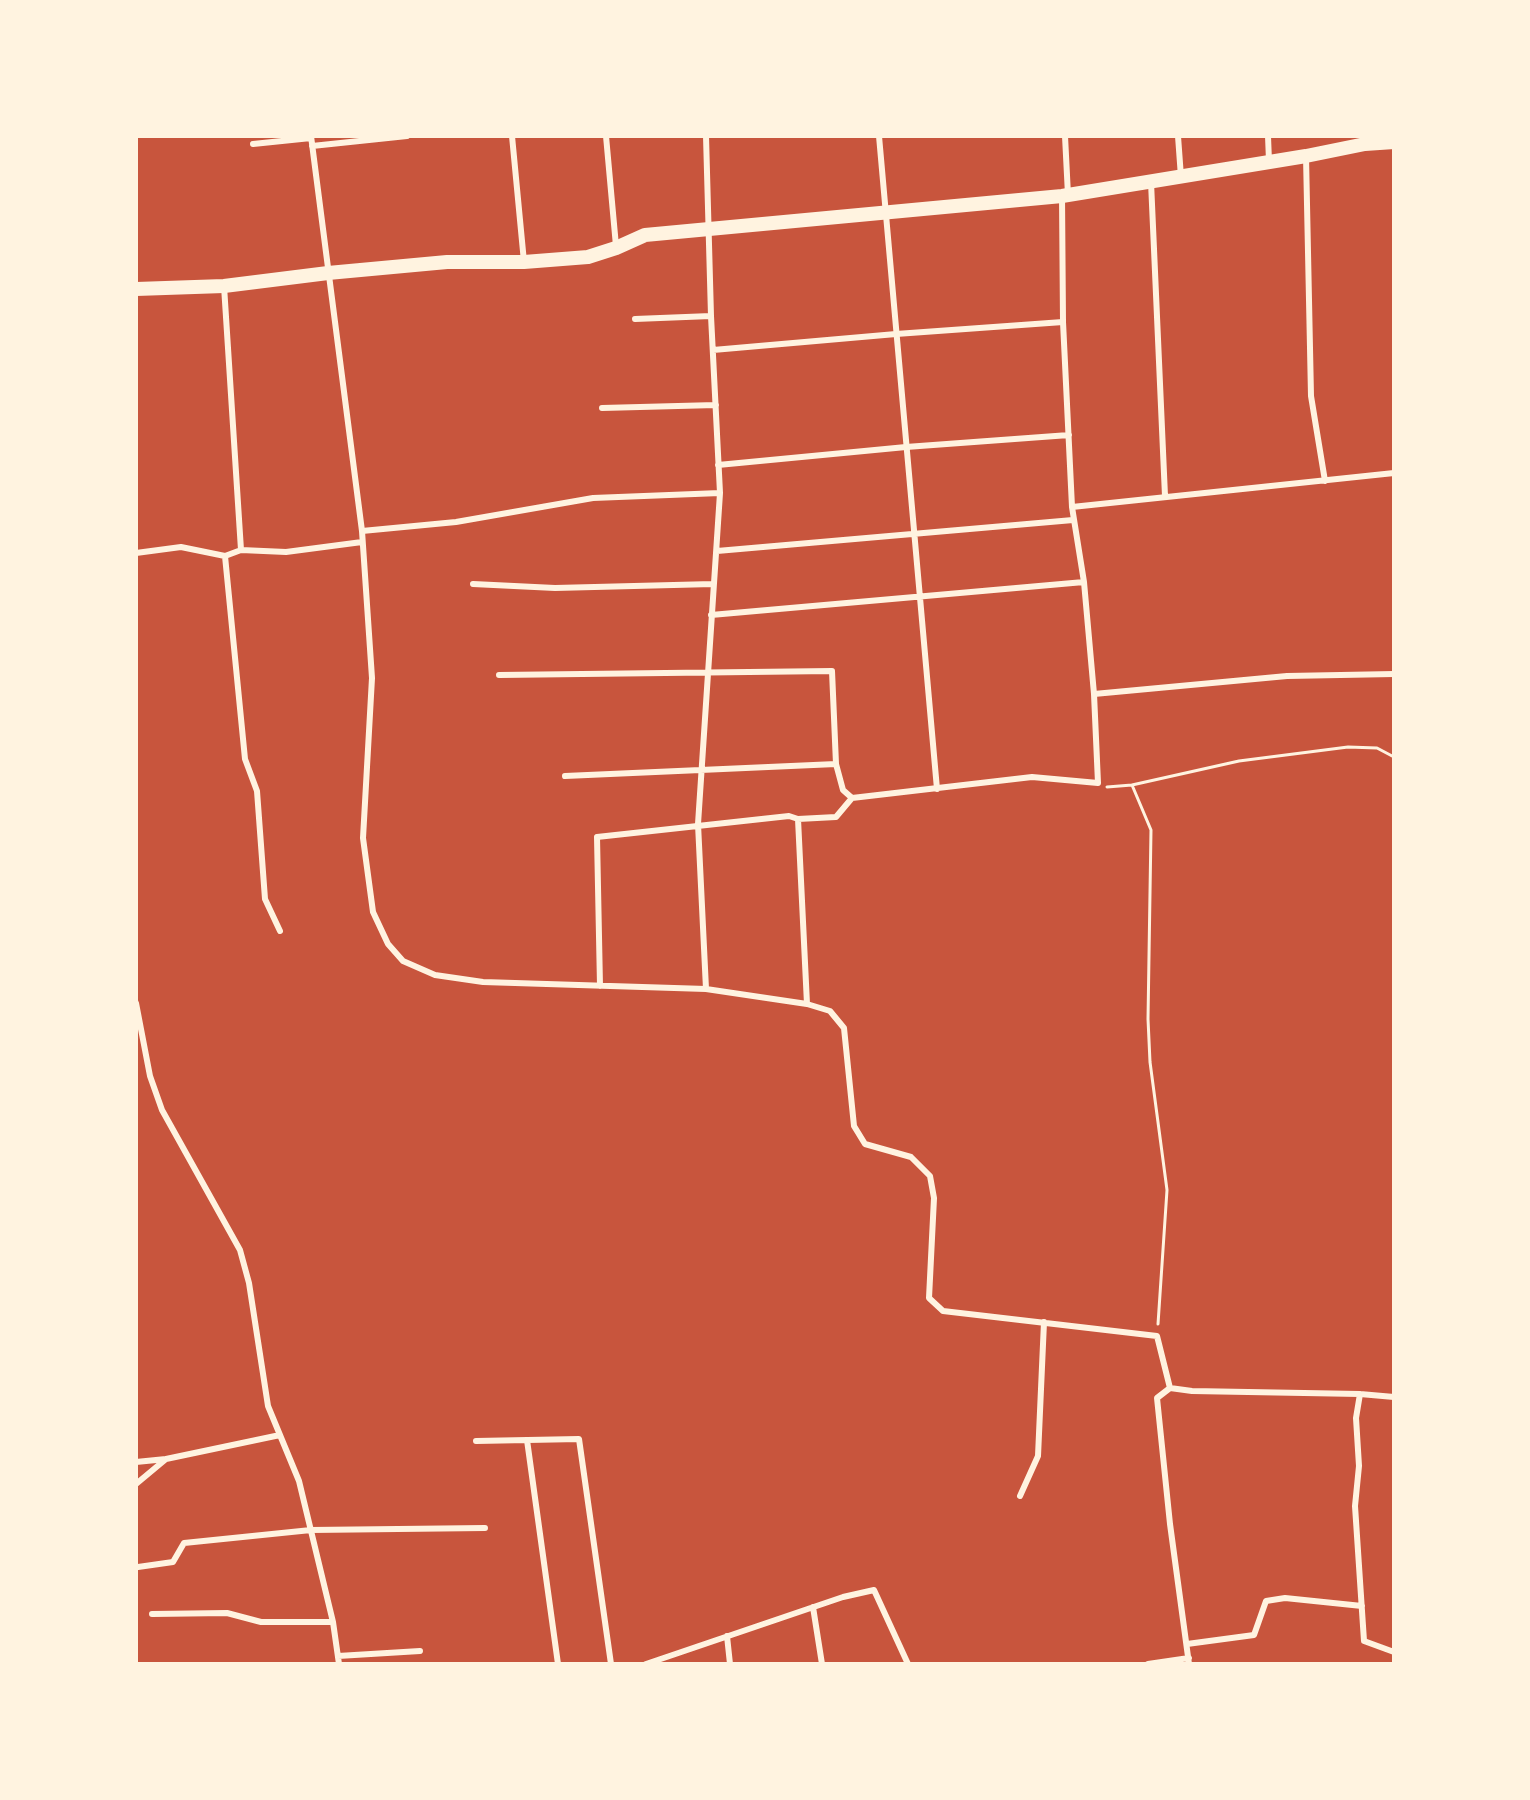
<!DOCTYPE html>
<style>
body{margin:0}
#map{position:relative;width:1530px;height:1800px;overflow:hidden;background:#c8553d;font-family:Lora,serif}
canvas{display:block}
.frame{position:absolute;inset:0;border:138px solid #fff3e0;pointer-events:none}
</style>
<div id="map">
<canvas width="1530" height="1800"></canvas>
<div class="frame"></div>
</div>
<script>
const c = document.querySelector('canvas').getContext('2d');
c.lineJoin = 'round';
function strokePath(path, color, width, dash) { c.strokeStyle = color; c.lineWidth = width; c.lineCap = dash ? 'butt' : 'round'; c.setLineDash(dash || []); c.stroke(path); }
strokePath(new Path2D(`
 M1132,785L1239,761L1348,747L1377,748L1394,757
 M1107,787L1132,785L1151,830L1148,1019L1150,1062L1167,1190L1158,1324`), '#fff3e0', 3);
strokePath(new Path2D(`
 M311,136L362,531L372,678L363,838L373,912L388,944L403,961L435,975L483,982L706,989L807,1004L830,1011L844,1028L854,1126L865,1144L911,1157L930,1176L934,1198L929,1298L943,1311L1157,1336L1170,1388
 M512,136L524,262
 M606,136L616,246
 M879,136L937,789
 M1065,136L1068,195
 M1178,136L1181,177
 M1268,136L1269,161
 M253,144L311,138
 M312,146L407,136
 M1306,156L1311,396L1325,481
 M1151,182L1165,496
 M224,286L241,550
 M635,319L711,316
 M713,350L896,334L1063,322
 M602,408L716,405
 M718,465L906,447L1069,435
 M1072,507L1394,473
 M362,531L456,522L593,498L720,493
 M717,551L1073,520
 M136,553L181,547L225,556L241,550L286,552L362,542
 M225,556L245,759L257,791L265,899L280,931
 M473,584L555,588L713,584
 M711,615L1084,582
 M499,675L832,671L836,764
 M1094,694L1287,676L1394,674
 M565,776L836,764L843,790L852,798L1032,777L1098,783L1094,694L1084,582L1072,507L1063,322L1062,196
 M600,986L597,837L789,816L798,819
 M706,989L698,824L720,493L711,316L706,136
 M136,1003L150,1076L162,1110L240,1250L249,1283L268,1406L299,1481L333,1622L339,1664
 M807,1004L798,819L836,817L852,798
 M1360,1394L1356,1418L1359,1466L1355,1506L1364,1641L1394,1652
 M527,1440L558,1664
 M476,1441L579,1439L611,1664
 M136,1462L166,1459
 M136,1484L166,1459L280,1435
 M1020,1496L1038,1456L1044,1322
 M138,1567L173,1562L184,1543L311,1530L485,1528
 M813,1607L822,1664
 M152,1614L227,1613L261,1622H333
 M727,1636L730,1664
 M1187,1644L1254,1635L1266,1601L1285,1598L1362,1606
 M338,1656L420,1651
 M646,1664L843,1597L874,1590L908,1664
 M1148,1664L1189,1658
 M1189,1664L1170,1524L1157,1398L1170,1388L1192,1391L1360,1394L1394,1397`), '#fff3e0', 6);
strokePath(new Path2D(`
 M136,289L224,286L328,273L447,262H524L588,257L616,248L645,235L1062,196L1306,156L1365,144L1394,142`), '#fff3e0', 14);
</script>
